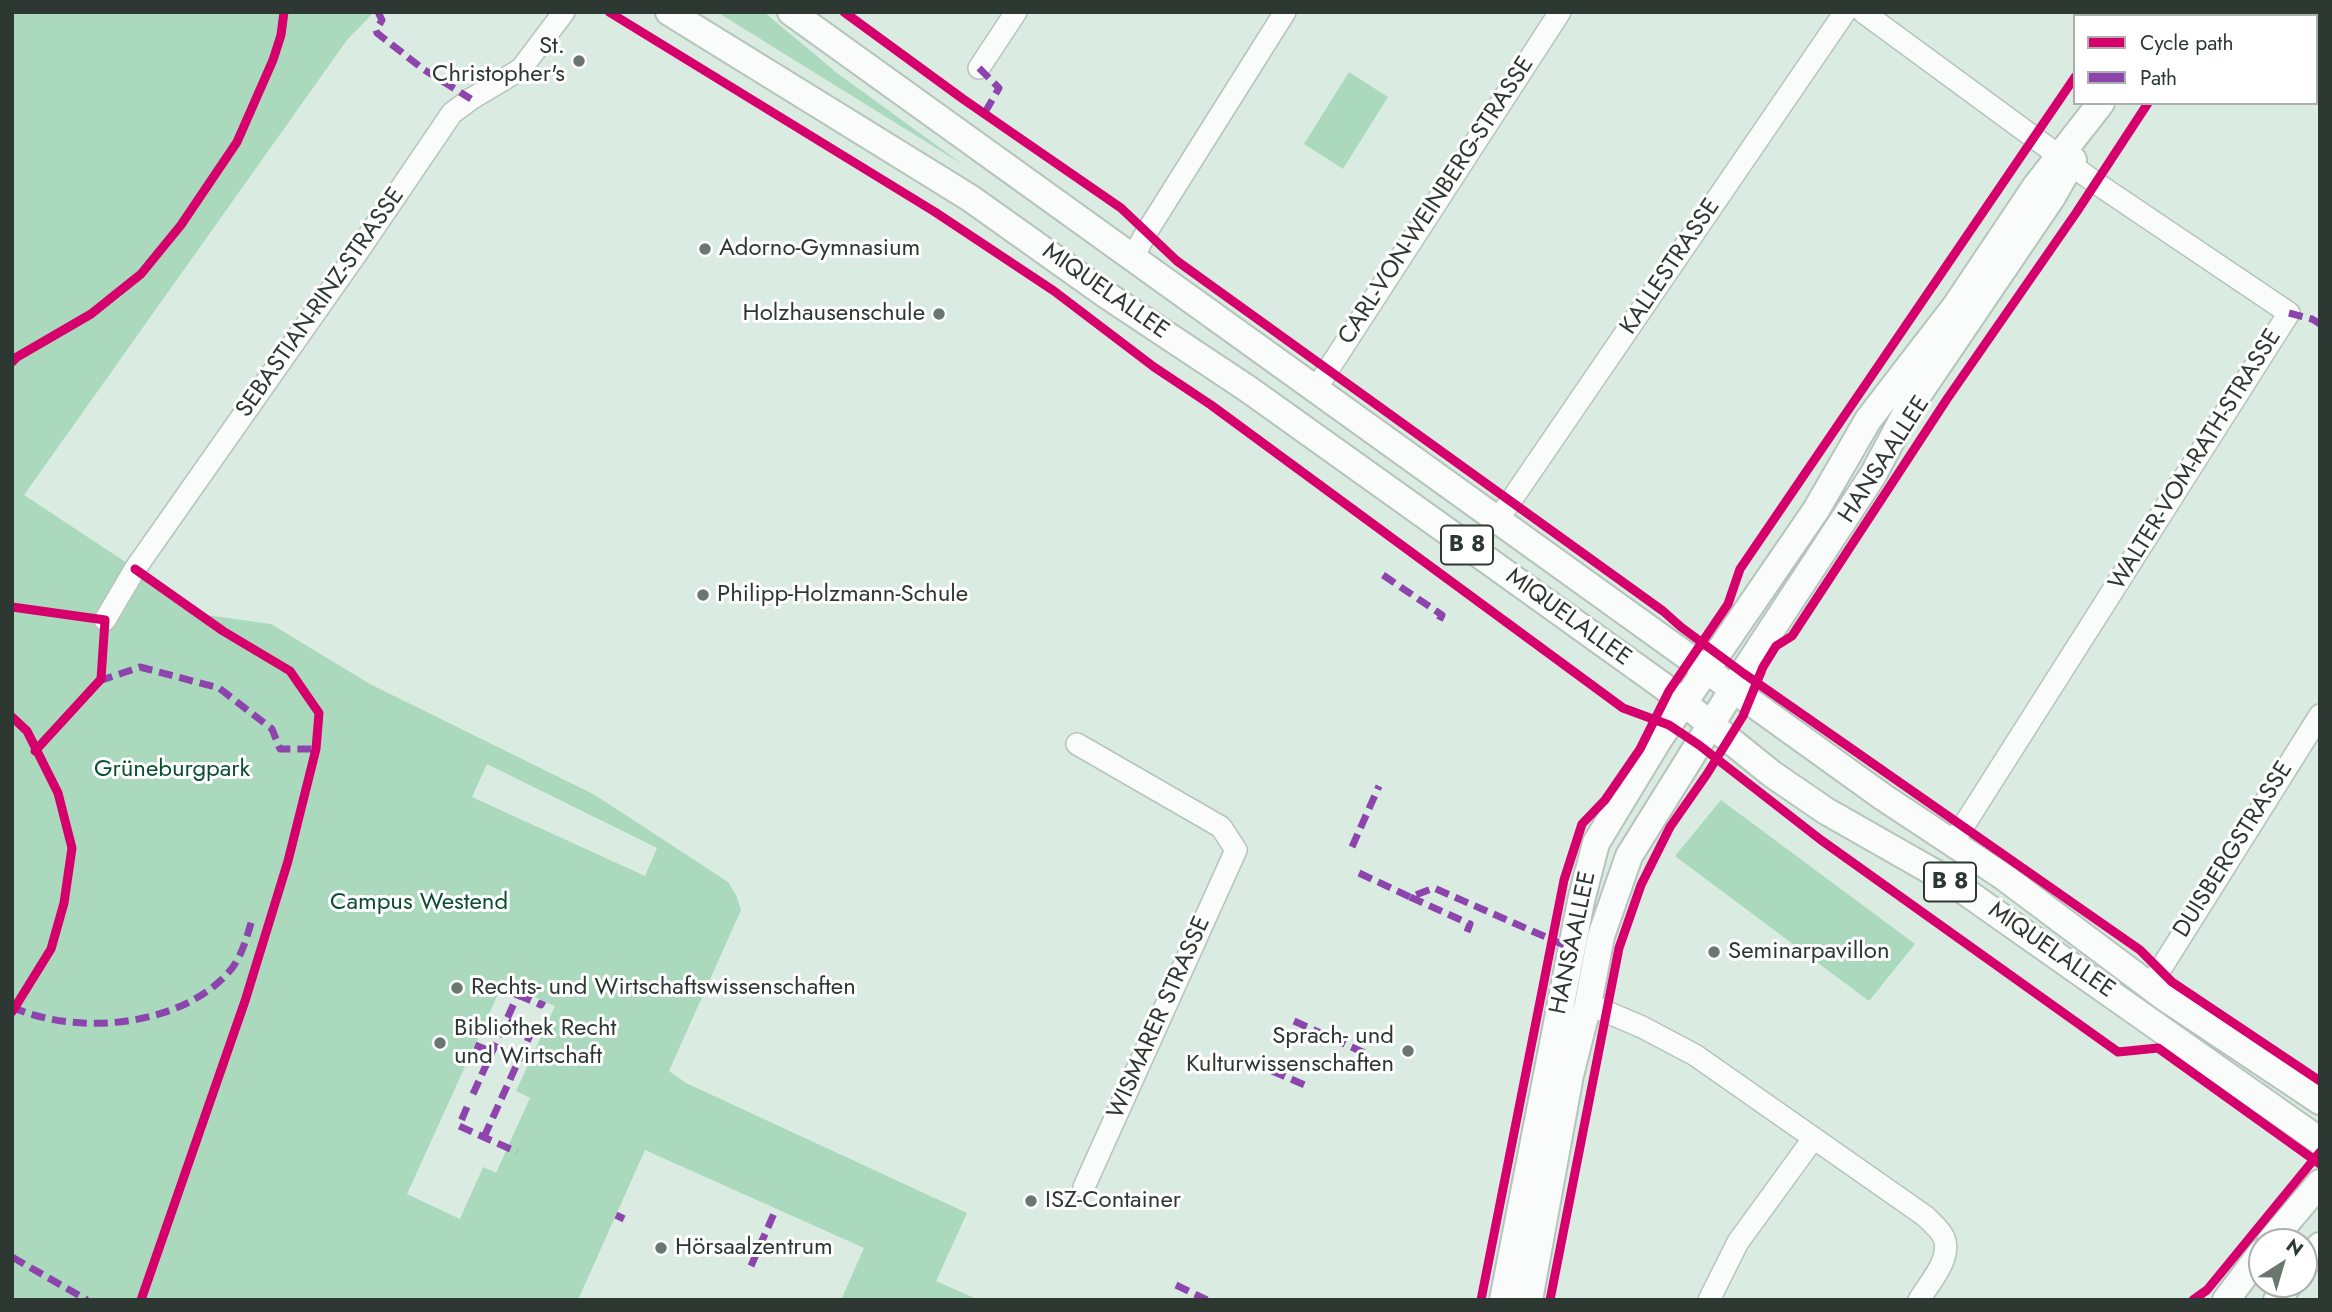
<!DOCTYPE html>
<meta charset="utf-8">
<style>
body{margin:0}
#map{position:relative;width:2332px;height:1312px;overflow:hidden;background:#daece1;font-family:Jost,sans-serif}
canvas{display:block}
.frame{position:absolute;inset:0;border:14px solid #2c3831;pointer-events:none}
.legend{position:absolute;left:2073px;top:14px;width:245px;height:91px;box-sizing:border-box;background:#fff;border:2px solid #abafad;margin:0;padding:9px 12px;list-style:none;font-size:21px;color:#2c3831}
.legend li{display:flex;align-items:center;gap:14px;height:35px}
.legend b{width:35px;border:2px solid #abafad}
.north{position:absolute;left:2248px;top:1228px;width:70px;height:70px;box-sizing:border-box;background:#fff;border:2px solid #abafad;border-radius:50%;rotate:37deg;font-size:19px;font-weight:700;line-height:28px;text-align:center;color:#2c3831}
.north::after{content:'';display:block;margin:auto;width:24px;height:32px;background:#69776f;clip-path:polygon(50% 0,100% 100%,50% 72%,0 100%)}
</style>
<div id="map">
<canvas width="2332" height="1312"></canvas>
<div class="frame"></div>
<ul class="legend">
<li><b style="height:9px;background:#d6006c"></b>Cycle path</li>
<li><b style="height:9px;background:#8e44ad"></b>Path</li>
</ul>
<div class="north">N</div>
</div>
<script>
const c = document.querySelector('canvas').getContext('2d');
c.lineJoin = 'round';
function paint(path, color) { c.fillStyle = color; c.fill(path, 'evenodd'); }
function strokePath(path, color, width, dash) { c.strokeStyle = color; c.lineWidth = width; c.lineCap = dash ? 'butt' : 'round'; c.setLineDash(dash || []); c.stroke(path); }
function drawText(font, color, halo, rows, align = 'center') {
  c.font = font + ' Jost,sans-serif'; c.lineWidth = 6; c.setLineDash([]); c.textBaseline = 'middle'; c.strokeStyle = halo; c.fillStyle = color; for (const [text, x, y, turn = 0] of rows) {
    c.save(); c.translate(x, y); c.rotate((+turn || 0) * Math.PI / 180); c.textAlign = isNaN(turn) ? turn : align; if (halo) c.strokeText(text, 0, 0); c.fillText(text, 0, 0); c.restore();
  }
}
paint(new Path2D(`
 M12,12H374L347,40L24,495L206,615L271,624L370,684L595,795L728,882L736,895L741,910L669,1071L686,1083L967,1213L936,1281L979,1300H841L864,1248L645,1150L578,1300H12ZM487,764L657,848L645,876L472,797ZM503,983L555,1006L516,1091L530,1098L496,1173L483,1167L460,1219L407,1194Z
 M717,12H764L837,73L965,166Z
 M1349,72L1388,97L1343,169L1304,144Z
 M1721,800L1915,944L1869,1001L1675,856Z`), '#abd9bd');
const minor = new Path2D(`
 M1863,12L2096,183L2289,313L1952,844
 M979,68L1016,12
 M1132,259L1146,233L1285,12
 M1315,390L1560,12
 M1497,521L1845,12
 M105,620L135,569L359,250L452,113L471,99L521,69L564,12
 M1077,744L1221,827L1236,850L1084,1187
 M2150,986L2320,715
 M1588,1004L1642,1027L1695,1055L1925,1216C1931,1222 1941,1230 1944,1238C1952,1259 1929,1283 1919,1300
 M1709,1300L1738,1242L1813,1139`);
const major = new Path2D(`
 M669,12L970,198L1105,294L1248,389L1458,539L1663,686L1772,774L1826,811L1956,885L2320,1141
 M791,12L1883,797L2004,877L2167,999L2320,1101
 M2161,16L2163,12
 M2270,1242L2320,1183
 M2304,1265L2320,1246
 M1503,1300L1581,901L1596,843L1659,739L1816,510L1868,420L1955,307L2036,186L2101,103
 M1529,1300L1570,1075L1588,1004L1601,936L1629,856L1743,673L1873,475L1907,411L2052,197L2073,160
 M2226,1300L2262,1252
 M2277,1300L2289,1284`);
strokePath(minor, '#b6c4bb', 24);
strokePath(major, '#b6c4bb', 30);
strokePath(minor, '#f9fcfa', 21);
strokePath(major, '#f9fcfa', 26);
strokePath(new Path2D(`
 M378,12L382,20L376,30L377,33L423,69L471,99
 M979,68L999,88L984,114
 M2289,313L2312,319L2320,324
 M1383,575L1442,615L1439,621
 M99,681L140,667L219,688L272,729L280,749H316
 M1352,847L1379,786
 M1359,873L1410,897L1434,888L1571,948
 M1410,897L1470,924L1467,932
 M518,995L541,1005L543,1001
 M12,1007C76,1036 178,1027 227,974C242,959 247,936 253,916
 M1294,1021L1369,1055
 M483,1027L499,1036
 M475,1045L492,1052
 M470,1055L487,1063
 M1272,1071L1307,1086
 M473,1094L520,990
 M467,1107L459,1126L517,1152
 M484,1137L531,1033L506,1020
 M616,1215L624,1219
 M12,1257L87,1300
 M751,1266L776,1209
 M1176,1285L1207,1300`), '#8e44ad', 7, [14, 7]);
strokePath(new Path2D(`
 M609,12L935,212L1054,291L1154,367L1211,405L1623,708L1669,725L1699,745L1821,840L2118,1052L2158,1048L2320,1164
 M844,12L963,99L1121,208L1177,261L1663,611L1681,627L1743,673L2140,950L2172,982L2320,1081
 M12,362L17,357L91,314L141,274L181,225L237,142L273,60L281,35L284,12
 M135,569L223,631L290,671L319,713L316,749L288,861L245,1001L141,1300
 M12,607L105,620L101,679L35,751
 M12,717L27,731L58,793L72,848L64,903L51,949L12,1012
 M1481,1300L1564,880L1582,824L1605,800L1640,749L1669,691L1728,604L1740,569L2075,77
 M1550,1300L1619,948L1641,885L1670,827L1707,774L1743,716L1763,667L1776,646L1792,636L1947,399L2076,213L2148,103
 M2193,1300L2207,1290L2320,1152`), '#d6006c', 9);
for (const [x, y, r, color] of [
 [579,61,7,"#69776f"],
 [705,249,7,"#69776f"],
 [939,314,7,"#69776f"],
 [703,595,7,"#69776f"],
 [1714,952,7,"#69776f"],
 [457,988,7,"#69776f"],
 [440,1043,7,"#69776f"],
 [1408,1051,7,"#69776f"],
 [1031,1201,7,"#69776f"],
 [661,1248,7,"#69776f"]
]) { const dot = new Path2D(); dot.arc(x, y, r, 0, 2 * Math.PI); c.fillStyle = color; c.fill(dot); strokePath(dot, '#fff', 2.5); }
for (const [x, y, w] of [
 [1467,545,52],
 [1950,882,52]
]) { const box = new Path2D(); box.roundRect(x - w / 2, y - 19.5, w, 39, 5); c.fillStyle = '#fff'; c.fill(box); strokePath(box, '#2c3831', 2); }
drawText('bold 23px', '#2c3831', null, [
 ["B 8",1467,545],
 ["B 8",1950,882]
]);
drawText('24px', '#2c3831', '#fff', [
 ["St.",565,47,"right"],
 ["Christopher's",565,75,"right"],
 ["Adorno-Gymnasium",719,249],
 ["Holzhausenschule",925,314,"right"],
 ["Philipp-Holzmann-Schule",717,595],
 ["Seminarpavillon",1728,952],
 ["Rechts- und Wirtschaftswissenschaften",471,988],
 ["Bibliothek Recht",454,1029],
 ["und Wirtschaft",454,1057],
 ["Sprach- und",1394,1037,"right"],
 ["Kulturwissenschaften",1394,1065,"right"],
 ["ISZ-Container",1045,1201],
 ["Hörsaalzentrum",675,1248]
], 'left');
drawText('24px', '#2c3831', '#fff', [
 ["CARL-VON-WEINBERG-STRASSE",1437,201,-57],
 ["KALLESTRASSE",1671,267,-56],
 ["MIQUELALLEE",1105,292,35],
 ["SEBASTIAN-RINZ-STRASSE",321,303,-55],
 ["HANSAALLEE",1885,460,-57],
 ["WALTER-VOM-RATH-STRASSE",2196,460,-58],
 ["MIQUELALLEE",1568,618,36],
 ["DUISBERGSTRASSE",2234,850,-58],
 ["HANSAALLEE",1574,943,-78],
 ["MIQUELALLEE",2051,951,35],
 ["WISMARER STRASSE",1160,1018,-66]
]);
drawText('24px', '#0a5030', '#fff', [
 ["Grüneburgpark",172,770],
 ["Campus Westend",419,903]
]);
</script>
